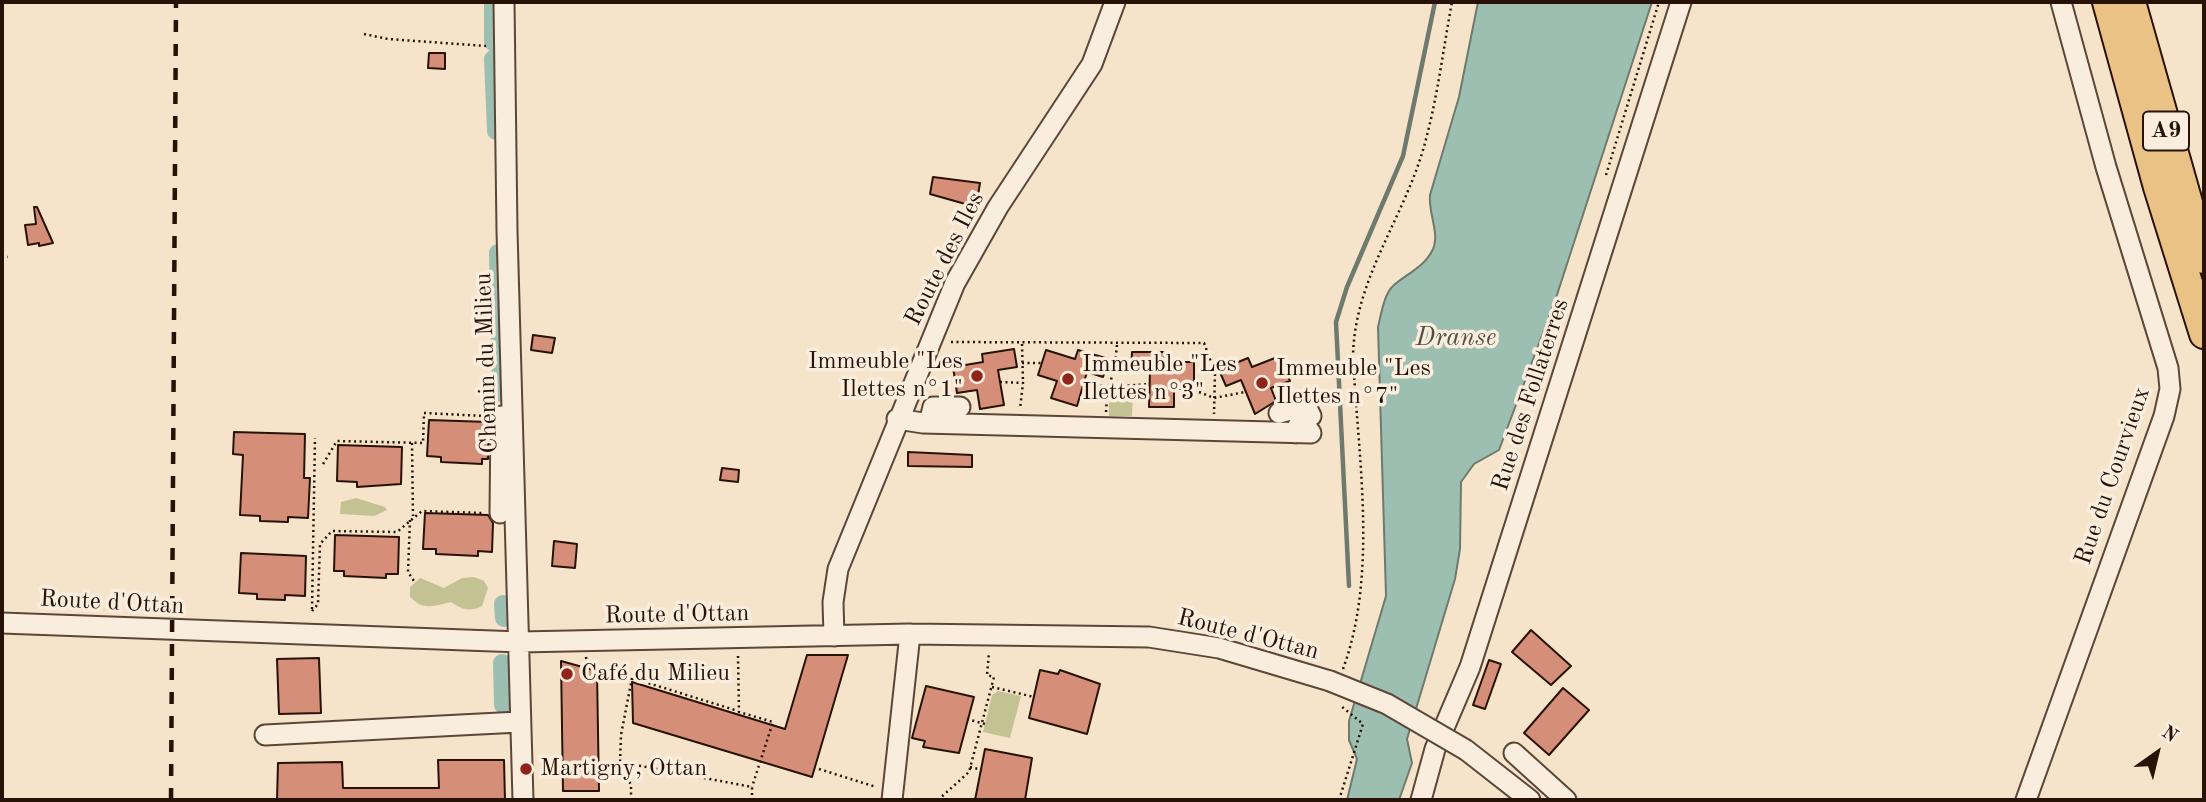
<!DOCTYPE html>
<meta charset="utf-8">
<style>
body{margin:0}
#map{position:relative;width:2206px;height:802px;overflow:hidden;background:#f6e4ca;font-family:"Old Standard TT",serif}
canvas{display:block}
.frame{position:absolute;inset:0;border:4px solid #281208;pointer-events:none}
.north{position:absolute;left:2122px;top:718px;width:70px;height:70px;-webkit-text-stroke:5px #f9eddd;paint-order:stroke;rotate:34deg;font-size:19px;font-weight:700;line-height:28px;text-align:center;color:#281208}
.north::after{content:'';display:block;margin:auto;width:24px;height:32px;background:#281208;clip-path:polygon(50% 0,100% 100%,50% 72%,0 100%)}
</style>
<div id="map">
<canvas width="2206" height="802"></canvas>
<div class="frame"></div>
<div class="north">N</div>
</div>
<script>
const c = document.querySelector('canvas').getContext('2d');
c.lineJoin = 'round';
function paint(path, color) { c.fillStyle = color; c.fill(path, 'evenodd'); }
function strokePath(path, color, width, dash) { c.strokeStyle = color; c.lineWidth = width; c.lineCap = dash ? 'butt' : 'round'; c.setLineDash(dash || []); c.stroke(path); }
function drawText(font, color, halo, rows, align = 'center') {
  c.font = font + ' "Old Standard TT",serif'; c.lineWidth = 7; c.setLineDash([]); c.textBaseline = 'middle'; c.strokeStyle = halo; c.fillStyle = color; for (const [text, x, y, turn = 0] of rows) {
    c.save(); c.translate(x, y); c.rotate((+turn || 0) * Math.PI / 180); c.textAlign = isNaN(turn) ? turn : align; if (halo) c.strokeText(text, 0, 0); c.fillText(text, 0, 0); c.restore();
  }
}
paint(new Path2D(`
 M1133,393L1132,416H1109V403Z
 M356,498L385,507L387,510L374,516L340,514L341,502Z
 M474,577L484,581L488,588L482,606C470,612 463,610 451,602C435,606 421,611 410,596V587L420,578L444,588L462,578Z
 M998,691L1021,696L1010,738L983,732L992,695Z`), '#c3c292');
const water = new Path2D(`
 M1478,2H1652L1555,301L1499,450L1474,464L1461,482L1460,549L1455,579L1407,739L1412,763L1399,800H1347L1357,759L1349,740V721L1386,596L1378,327C1381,315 1384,294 1393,286C1406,274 1425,267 1433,249C1440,233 1428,213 1430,195L1459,97Z`);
paint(water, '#9dbfb1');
strokePath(water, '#6e7a6d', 2);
strokePath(new Path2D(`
 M1349,586L1336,322L1347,287L1403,156L1435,2`), '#6e7a6d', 4.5);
strokePath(new Path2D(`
 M493,42V2
 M493,59L496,131
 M498,253L501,393
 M503,604L504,618
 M502,663L503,705`), '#9dbfb1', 18);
const building = new Path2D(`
 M429,53H445V69L428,68Z
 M933,177L980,183L976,207L930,194Z
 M34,207H37L53,243L39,246V243L28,245L25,225L36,224Z
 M533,335L555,338L552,353L531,350Z
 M1014,349L1017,367L998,370L1004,405L980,409L977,390L957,393L953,367L983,362L982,354Z
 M1046,350L1075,359L1078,350L1109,359L1103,377L1087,372L1077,406L1051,398L1057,381L1038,375Z
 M1132,352H1164V362H1194V389H1174V407H1149L1150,371L1131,370Z
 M1280,356L1290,381L1271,388L1276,401L1255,414L1241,380L1226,386L1219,370L1248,358L1252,367Z
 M429,420L489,422L488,459H482V464L441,462V457L427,456Z
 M234,432L305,434L304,478H310L308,518L288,517V522L260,521V516L240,515L243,455L233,454Z
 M338,445L402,447L401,484L357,487V482L337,481Z
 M908,452L972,455V467L908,466Z
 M722,468L739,470L738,482L720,480Z
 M425,513L488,515L493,523L492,552L478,551V556L436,554V549H423Z
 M335,535L399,537L398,574H386V578L344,576V571H334Z
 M554,541L577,544L575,568L552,566Z
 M241,553L306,556L305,596L285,595V600L257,599V594L239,593Z
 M1531,630L1571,666L1551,685L1512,652Z
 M807,655H848L812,777L633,723L632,682L785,729Z
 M319,658L321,713L279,714L277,659Z
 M1489,660L1501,664L1485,709L1473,705Z
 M561,661L597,671L599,791H563Z
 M1040,670L1058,674L1060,670L1100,684L1087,734L1029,718Z
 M926,686L974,697L959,753L923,747L925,741L912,738Z
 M1563,688L1589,710L1549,755L1524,733Z
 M985,749L1032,758L1025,800H975Z
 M438,760H504L505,800H277L278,763L342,762L343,788H439Z`);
paint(building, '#d58e77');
strokePath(building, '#281208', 2);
const minor = new Path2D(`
 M504,2L507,231L523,800
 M1279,413L1298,408L1308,410L1311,416
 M897,419L923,423L1311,433L1301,419L1295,433
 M929,423L933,407H960
 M500,513L501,416
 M2,623L520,642L910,634L1149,637L1219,648L1330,681
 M834,636L833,602L838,569L955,283L998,207L1092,64L1115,2
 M265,735L519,722
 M1466,750L1530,800
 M1514,753L1566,800
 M892,800L910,634
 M1421,800L1435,749L1470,667L1681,2
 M2026,800L2164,416L2170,389L2168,368L2106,167L2061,2`);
const highway = new Path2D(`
 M2107,2L2158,187L2204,334
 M2131,2L2204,259`);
strokePath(minor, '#5c4638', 23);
strokePath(highway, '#281208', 32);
strokePath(new Path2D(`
 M364,34L388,39L486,46
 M1606,175L1659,2
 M2,257H8
 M951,342L1204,343L1215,373L1214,414
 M1022,344L1023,383
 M1022,363H1041
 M1000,382L1023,383L1020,409
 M1084,383L1108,387L1150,384
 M1199,392L1214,398L1245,392
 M1106,412C1107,388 1116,367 1117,343
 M412,443L413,516
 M323,464L337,441L423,443L424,413L485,416
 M410,520L408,572L414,581
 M312,609L315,438
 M312,611L318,604L320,544L332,531L397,532L422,511L482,513
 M738,656L739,712L773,722L752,787
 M586,657L587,664L738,711
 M1343,669C1378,574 1358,457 1353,357C1354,281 1402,221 1423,150C1437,102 1443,50 1452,2
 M632,678L621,735L620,762L752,787V800
 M992,687L1034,697
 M967,719L985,724
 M620,762L631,785V800
 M970,767L982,770
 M819,769L876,787
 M938,800L969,772L994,677L987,675L989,652
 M1339,800L1363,724L1341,706`), '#281208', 2.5, [2, 3.5]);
strokePath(minor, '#f9eddd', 19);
strokePath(highway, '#ebc285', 28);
strokePath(new Path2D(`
 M171,800L176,2`), '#281208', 4.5, [12, 12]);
const minorBridge = new Path2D(`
 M1330,681L1387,704L1466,750`);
strokePath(minorBridge, '#5c4638', 23, []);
strokePath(minorBridge, '#f9eddd', 19);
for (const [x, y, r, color] of [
 [977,376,7,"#8f2418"],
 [1068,379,7,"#8f2418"],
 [1262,383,7,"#8f2418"],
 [567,674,7,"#8f2418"],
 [526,769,7,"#8f2418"]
]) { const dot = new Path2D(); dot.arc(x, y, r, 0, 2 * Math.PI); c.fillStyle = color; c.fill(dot); strokePath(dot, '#f9eddd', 2.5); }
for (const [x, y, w] of [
 [2166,131,46]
]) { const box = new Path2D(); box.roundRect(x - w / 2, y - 19.5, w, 39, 5); c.fillStyle = '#f9eddd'; c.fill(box); strokePath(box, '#281208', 2); }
drawText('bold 23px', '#281208', null, [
 ["A9",2166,131]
]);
drawText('24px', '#281208', '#f9eddd', [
 ["Route des Iles",945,259,-63],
 ["Chemin du Milieu",487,363,-92],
 ["Rue des Follaterres",1531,395,-72],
 ["Rue du Courvieux",2113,476,-71],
 ["Route d'Ottan",112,603,3],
 ["Route d'Ottan",677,615,-1],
 ["Route d'Ottan",1248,635,14]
]);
drawText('24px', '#281208', '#f9eddd', [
 ["Immeuble \"Les",963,362,"right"],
 ["Ilettes n°1\"",963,390,"right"],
 ["Immeuble \"Les",1082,365],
 ["Ilettes n°3\"",1082,393],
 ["Immeuble \"Les",1276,369],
 ["Ilettes n°7\"",1276,397],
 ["Café du Milieu",581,674],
 ["Martigny, Ottan",540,769]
], 'left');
drawText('italic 26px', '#514f43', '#f9eddd', [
 ["Dranse",1456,338]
]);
</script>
